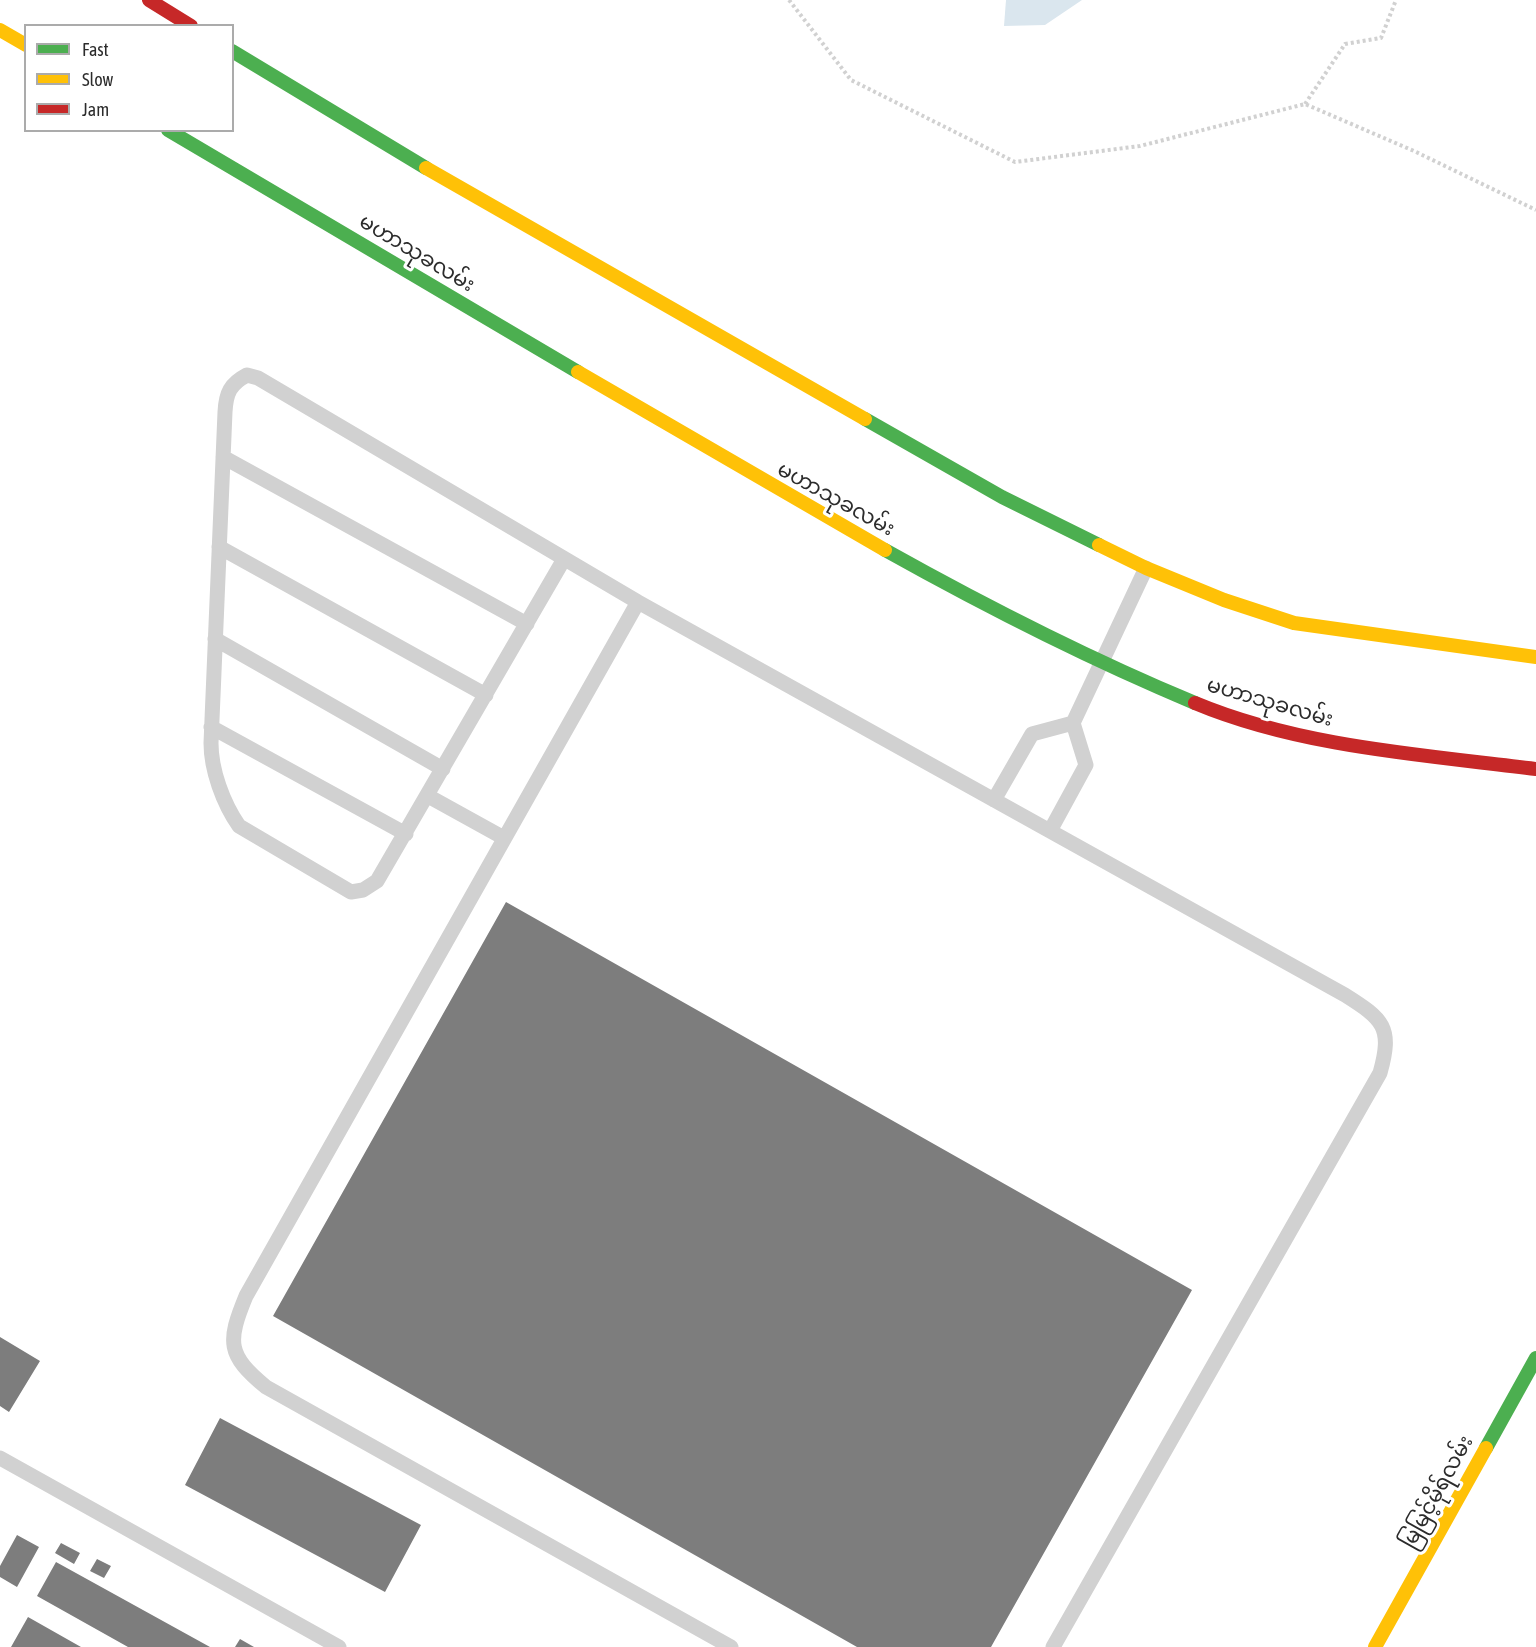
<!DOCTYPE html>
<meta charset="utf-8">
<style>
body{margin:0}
#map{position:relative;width:1536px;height:1647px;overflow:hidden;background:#fff;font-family:"Asap Condensed",sans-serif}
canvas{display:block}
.legend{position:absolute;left:24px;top:24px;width:210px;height:108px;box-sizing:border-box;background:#fff;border:2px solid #ababab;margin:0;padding:8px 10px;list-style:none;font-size:18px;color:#2c2c2c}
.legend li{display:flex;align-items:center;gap:12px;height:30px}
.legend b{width:30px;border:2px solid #ababab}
</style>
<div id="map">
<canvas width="1536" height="1647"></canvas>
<ul class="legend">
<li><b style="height:8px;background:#4caf50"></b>Fast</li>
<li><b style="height:8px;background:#ffc107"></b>Slow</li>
<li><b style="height:8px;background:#c62828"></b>Jam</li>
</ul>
</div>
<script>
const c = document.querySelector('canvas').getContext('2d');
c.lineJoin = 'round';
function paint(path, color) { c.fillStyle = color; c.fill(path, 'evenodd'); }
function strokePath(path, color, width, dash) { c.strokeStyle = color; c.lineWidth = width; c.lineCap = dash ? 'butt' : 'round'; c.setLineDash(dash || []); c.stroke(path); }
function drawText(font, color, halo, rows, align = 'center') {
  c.font = font + ' "Asap Condensed","Noto Sans Myanmar",sans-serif'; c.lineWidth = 6; c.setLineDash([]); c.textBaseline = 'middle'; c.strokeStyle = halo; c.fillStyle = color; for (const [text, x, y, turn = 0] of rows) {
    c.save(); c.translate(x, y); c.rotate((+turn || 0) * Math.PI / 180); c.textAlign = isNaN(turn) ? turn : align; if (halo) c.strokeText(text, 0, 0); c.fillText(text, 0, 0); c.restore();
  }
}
paint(new Path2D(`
 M1006,0H1082L1045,25L1004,26Z`), '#dae6ee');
paint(new Path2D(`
 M506,902L1192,1290L991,1647H857L273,1316Z
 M0,1337L40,1361L9,1412L0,1406Z
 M220,1418L421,1525L385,1592L185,1485Z
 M17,1535L39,1547L17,1587L0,1577V1566Z
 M61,1543L80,1553L74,1564L55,1553Z
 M97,1559L111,1566L104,1578L90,1571Z
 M56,1562L210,1647H128L37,1596Z
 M28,1617L81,1647H11Z
 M240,1639L254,1647H235Z`), '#7d7d7d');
strokePath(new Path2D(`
 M789,0L851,80L1015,162L1140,146L1305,104L1414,151L1536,210
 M1305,104L1345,44L1381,38L1396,0`), '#d1d1d1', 4, [3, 3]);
strokePath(new Path2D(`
 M223,457L527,624
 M219,547L486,695
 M564,559L377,881L363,890L351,892L239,826C223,803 211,770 211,743L225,412C226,393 230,384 247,375L258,378L638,602L1345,995C1383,1019 1393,1027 1380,1073L1053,1647
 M638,602L246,1296C227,1342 227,1355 266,1387L731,1647
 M215,639L443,769
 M211,727L406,834
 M428,796L504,838
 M994,800L1032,734L1073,723
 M1050,831L1086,765L1073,723L1146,568
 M0,1458L339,1647`), '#d1d1d1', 15);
strokePath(new Path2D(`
 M232,51L426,168
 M168,130L578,372
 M865,419L1002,497L1099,545
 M885,550C987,607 1087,658 1195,703
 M1486,1448L1536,1358`), '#4caf50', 14);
strokePath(new Path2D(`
 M0,30L26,45
 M426,168L865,419
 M578,372L885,550
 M1099,545L1146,568L1224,600L1294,623L1536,657
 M1375,1647L1486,1448`), '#ffc107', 14);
strokePath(new Path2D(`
 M149,0L191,26
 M1195,703C1300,747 1424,755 1536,769`), '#c62828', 14);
drawText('21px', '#2c2c2c', '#fff', [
 ["မဟာသုခလမ်း",417,253,31],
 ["မဟာသုခလမ်း",836,499,29],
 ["မဟာသုခလမ်း",1270,702,16],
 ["မြမြင့်မိုရ်လမ်း",1437,1492,-61]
]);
</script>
